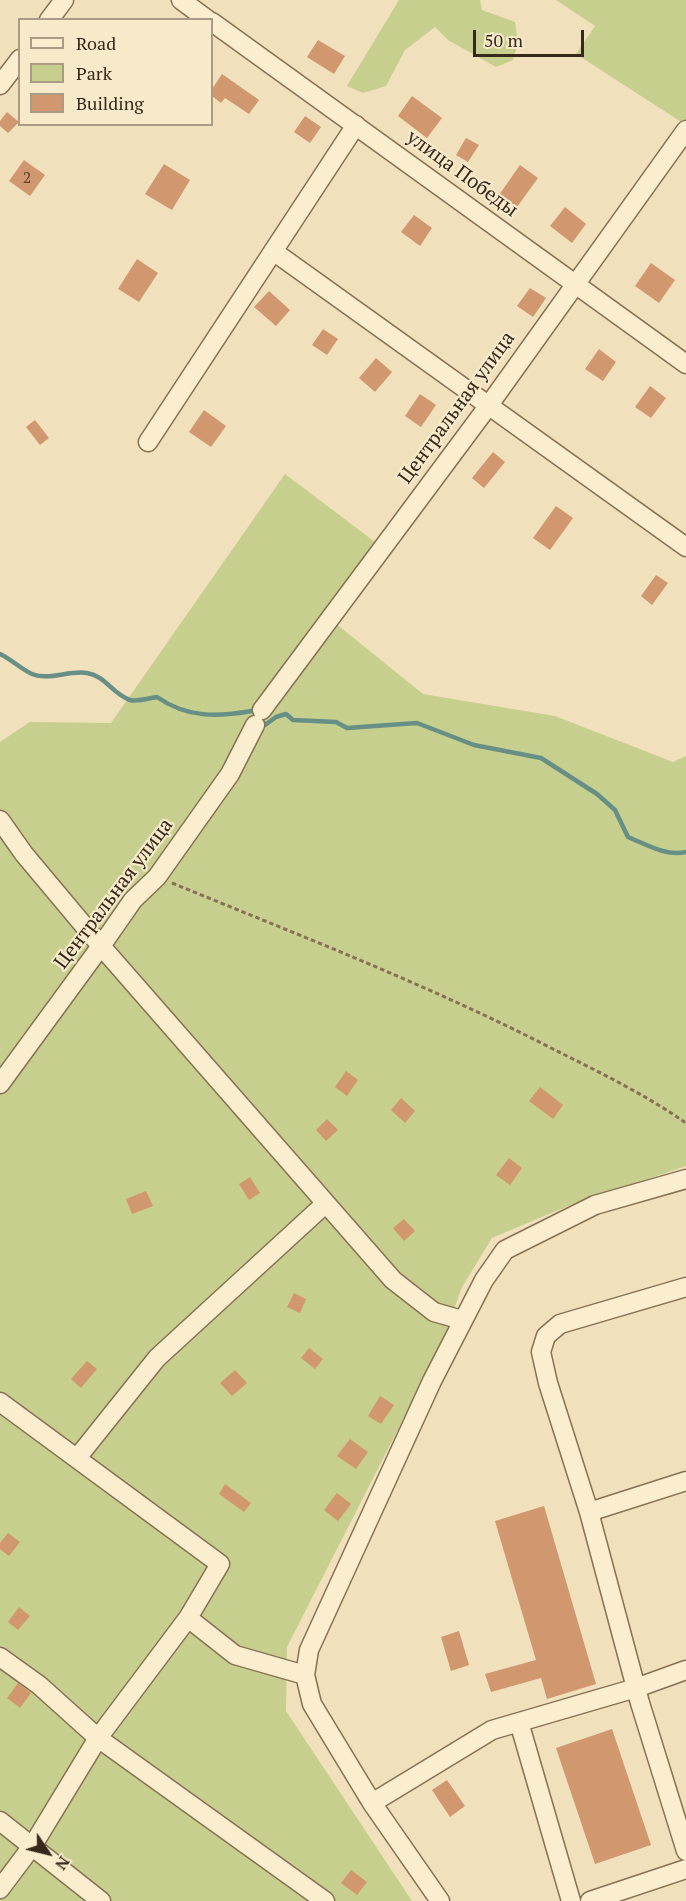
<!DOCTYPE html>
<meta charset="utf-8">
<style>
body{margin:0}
#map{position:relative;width:686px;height:1901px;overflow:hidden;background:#f0e0bb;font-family:"PT Serif",serif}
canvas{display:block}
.legend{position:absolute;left:18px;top:18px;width:195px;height:108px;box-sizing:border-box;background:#f7eacb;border:2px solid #aa9c84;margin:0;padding:8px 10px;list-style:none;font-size:18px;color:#36281a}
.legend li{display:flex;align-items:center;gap:12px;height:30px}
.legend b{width:30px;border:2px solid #aa9c84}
.north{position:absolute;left:18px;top:1823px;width:60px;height:60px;-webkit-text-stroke:4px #f7eacb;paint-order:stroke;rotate:125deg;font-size:16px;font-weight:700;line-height:24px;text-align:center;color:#36281a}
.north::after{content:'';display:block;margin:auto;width:21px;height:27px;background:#36281a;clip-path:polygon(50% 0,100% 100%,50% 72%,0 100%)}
.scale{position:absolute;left:473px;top:30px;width:111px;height:27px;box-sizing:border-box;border:3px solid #36281a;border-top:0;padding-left:8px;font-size:18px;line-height:21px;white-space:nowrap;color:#36281a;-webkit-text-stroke:4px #f7eacb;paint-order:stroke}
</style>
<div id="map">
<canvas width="686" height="1901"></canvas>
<ul class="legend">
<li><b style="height:8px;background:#fbeecf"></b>Road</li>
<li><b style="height:16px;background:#c7cf8f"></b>Park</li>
<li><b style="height:16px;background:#d1976e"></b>Building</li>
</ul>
<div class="north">N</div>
<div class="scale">50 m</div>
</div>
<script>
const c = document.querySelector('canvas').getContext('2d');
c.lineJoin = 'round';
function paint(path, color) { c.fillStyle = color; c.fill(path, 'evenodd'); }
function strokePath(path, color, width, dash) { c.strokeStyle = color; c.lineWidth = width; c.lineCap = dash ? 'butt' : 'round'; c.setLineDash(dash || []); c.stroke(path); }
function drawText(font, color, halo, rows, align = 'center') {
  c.font = font + ' "PT Serif",serif'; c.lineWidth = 4.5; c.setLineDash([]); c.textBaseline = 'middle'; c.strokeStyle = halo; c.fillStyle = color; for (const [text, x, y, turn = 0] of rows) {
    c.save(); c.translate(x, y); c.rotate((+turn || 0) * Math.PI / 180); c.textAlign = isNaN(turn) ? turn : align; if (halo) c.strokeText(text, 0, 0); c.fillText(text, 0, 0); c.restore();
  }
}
paint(new Path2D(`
 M399,0H480L482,10L515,22L518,43L513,60L496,67L448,40L435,27L405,50L386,86L363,93L347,86Z
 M556,0H686V125L576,54L595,26Z
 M285,474L375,542L324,614L423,694L555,716L673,762L686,756V1166L568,1206L492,1238L462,1287L442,1343L287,1647L286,1711L412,1901H0V742L30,722L111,723Z`), '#c7cf8f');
strokePath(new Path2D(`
 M0,654C11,659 21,669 32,674C49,681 69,670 87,673C106,676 112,694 130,700C137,702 150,698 157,697C187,718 217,717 252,711
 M263,722L265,725L276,717L286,714L293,720L336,722L347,728L417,723L474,745L541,758L597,794L615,810L628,837C645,844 667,857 686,852`), '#678f85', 4.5);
paint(new Path2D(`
 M318,40L345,56L334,74L307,57Z
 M222,74L259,100L249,114L225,98L221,103L212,96V89Z
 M412,96L442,118L427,138L398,116Z
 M7,112L19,122L8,133L0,126V121Z
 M305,116L321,127L310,143L294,132Z
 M466,138L479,145L468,162L456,155Z
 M24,160L45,175L30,196L9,181Z
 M164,164L190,180L172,210L145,194Z
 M520,165L538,178L517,207L499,195Z
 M565,207L586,224L572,243L550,226Z
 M414,215L432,228L420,246L401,232Z
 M137,259L158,273L139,302L118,289Z
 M651,263L675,280L659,303L635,286Z
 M530,288L546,298L533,317L517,306Z
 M269,291L290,310L276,326L254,307Z
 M323,329L338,339L327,355L312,345Z
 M599,349L616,362L603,381L585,369Z
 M376,358L392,372L375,392L359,378Z
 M650,386L666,398L651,418L635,407Z
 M420,394L436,405L421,427L405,416Z
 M204,410L226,426L211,447L189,432Z
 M35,420L49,438L40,445L26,427Z
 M493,452L505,462L484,488L472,478Z
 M556,506L573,518L550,550L533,538Z
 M656,575L668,583L652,605L641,596Z
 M346,1071L358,1080L347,1096L335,1087Z
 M540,1087L563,1105L553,1119L529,1101Z
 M401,1098L415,1111L405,1123L391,1110Z
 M327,1119L338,1130L326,1141L316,1130Z
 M509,1158L522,1168L510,1185L496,1175Z
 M250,1177L260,1193L249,1200L239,1184Z
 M146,1191L153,1206L132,1214L126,1199Z
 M404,1219L415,1231L404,1241L393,1228Z
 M294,1293L306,1299L300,1313L287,1307Z
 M309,1348L323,1359L315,1369L301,1358Z
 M87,1361L97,1369L81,1388L71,1379Z
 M235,1370L247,1383L232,1396L220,1383Z
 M380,1396L394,1405L381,1424L368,1416Z
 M350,1439L368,1452L356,1469L337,1456Z
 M225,1484L251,1503L244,1512L219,1494Z
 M337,1493L351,1504L338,1521L324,1510Z
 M544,1506L596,1684L547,1699L541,1678L491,1692L485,1674L536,1660L495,1521Z
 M8,1533L20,1542L9,1556L0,1549V1543Z
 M19,1607L30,1616L18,1630L8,1622Z
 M459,1631L469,1665L451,1671L441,1637Z
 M18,1683L31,1693L20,1708L7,1698Z
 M612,1729L651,1845L595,1864L556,1748Z
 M447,1780L465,1806L450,1817L432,1790Z
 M351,1870L367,1882L357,1895L341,1883Z`), '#d1976e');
const minor = new Path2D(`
 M181,0L208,20
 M49,20L64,0
 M212,22L686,364
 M0,85L20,59
 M273,251L686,547
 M148,442L356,125
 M262,710L489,405L686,130
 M0,820L24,854L101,946L393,1280L434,1312L462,1320
 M0,1084L101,946L133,900L157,877L230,774L255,725
 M686,1287L560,1324L546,1336L541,1352L548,1383L589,1512L640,1703L686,1851
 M0,1402L220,1564L188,1618L98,1738L39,1685L0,1657
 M77,1458L157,1358L325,1204
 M589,1512L686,1481
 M188,1618L235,1655L305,1675
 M519,1722L571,1901
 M372,1803L492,1730L636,1688L686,1670
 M0,1821L101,1901
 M0,1889L33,1845L98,1738L325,1901
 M440,1901L372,1803L312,1704L305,1675L309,1650L432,1381L484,1280L505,1250L595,1205L686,1179
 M590,1901L686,1869`);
strokePath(minor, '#887054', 21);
strokePath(new Path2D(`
 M172,883C301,936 431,986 555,1050C599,1072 646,1095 686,1123`), '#887054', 3, [4.5, 3]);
strokePath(minor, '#fbeecf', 18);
drawText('16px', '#5d442f', null, [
 ["2",27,178]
]);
drawText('20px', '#36281a', '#f7eacb', [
 ["улица Победы",462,174,36],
 ["Центральная улица",457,408,-54],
 ["Центральная улица",114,894,-53]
]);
</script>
